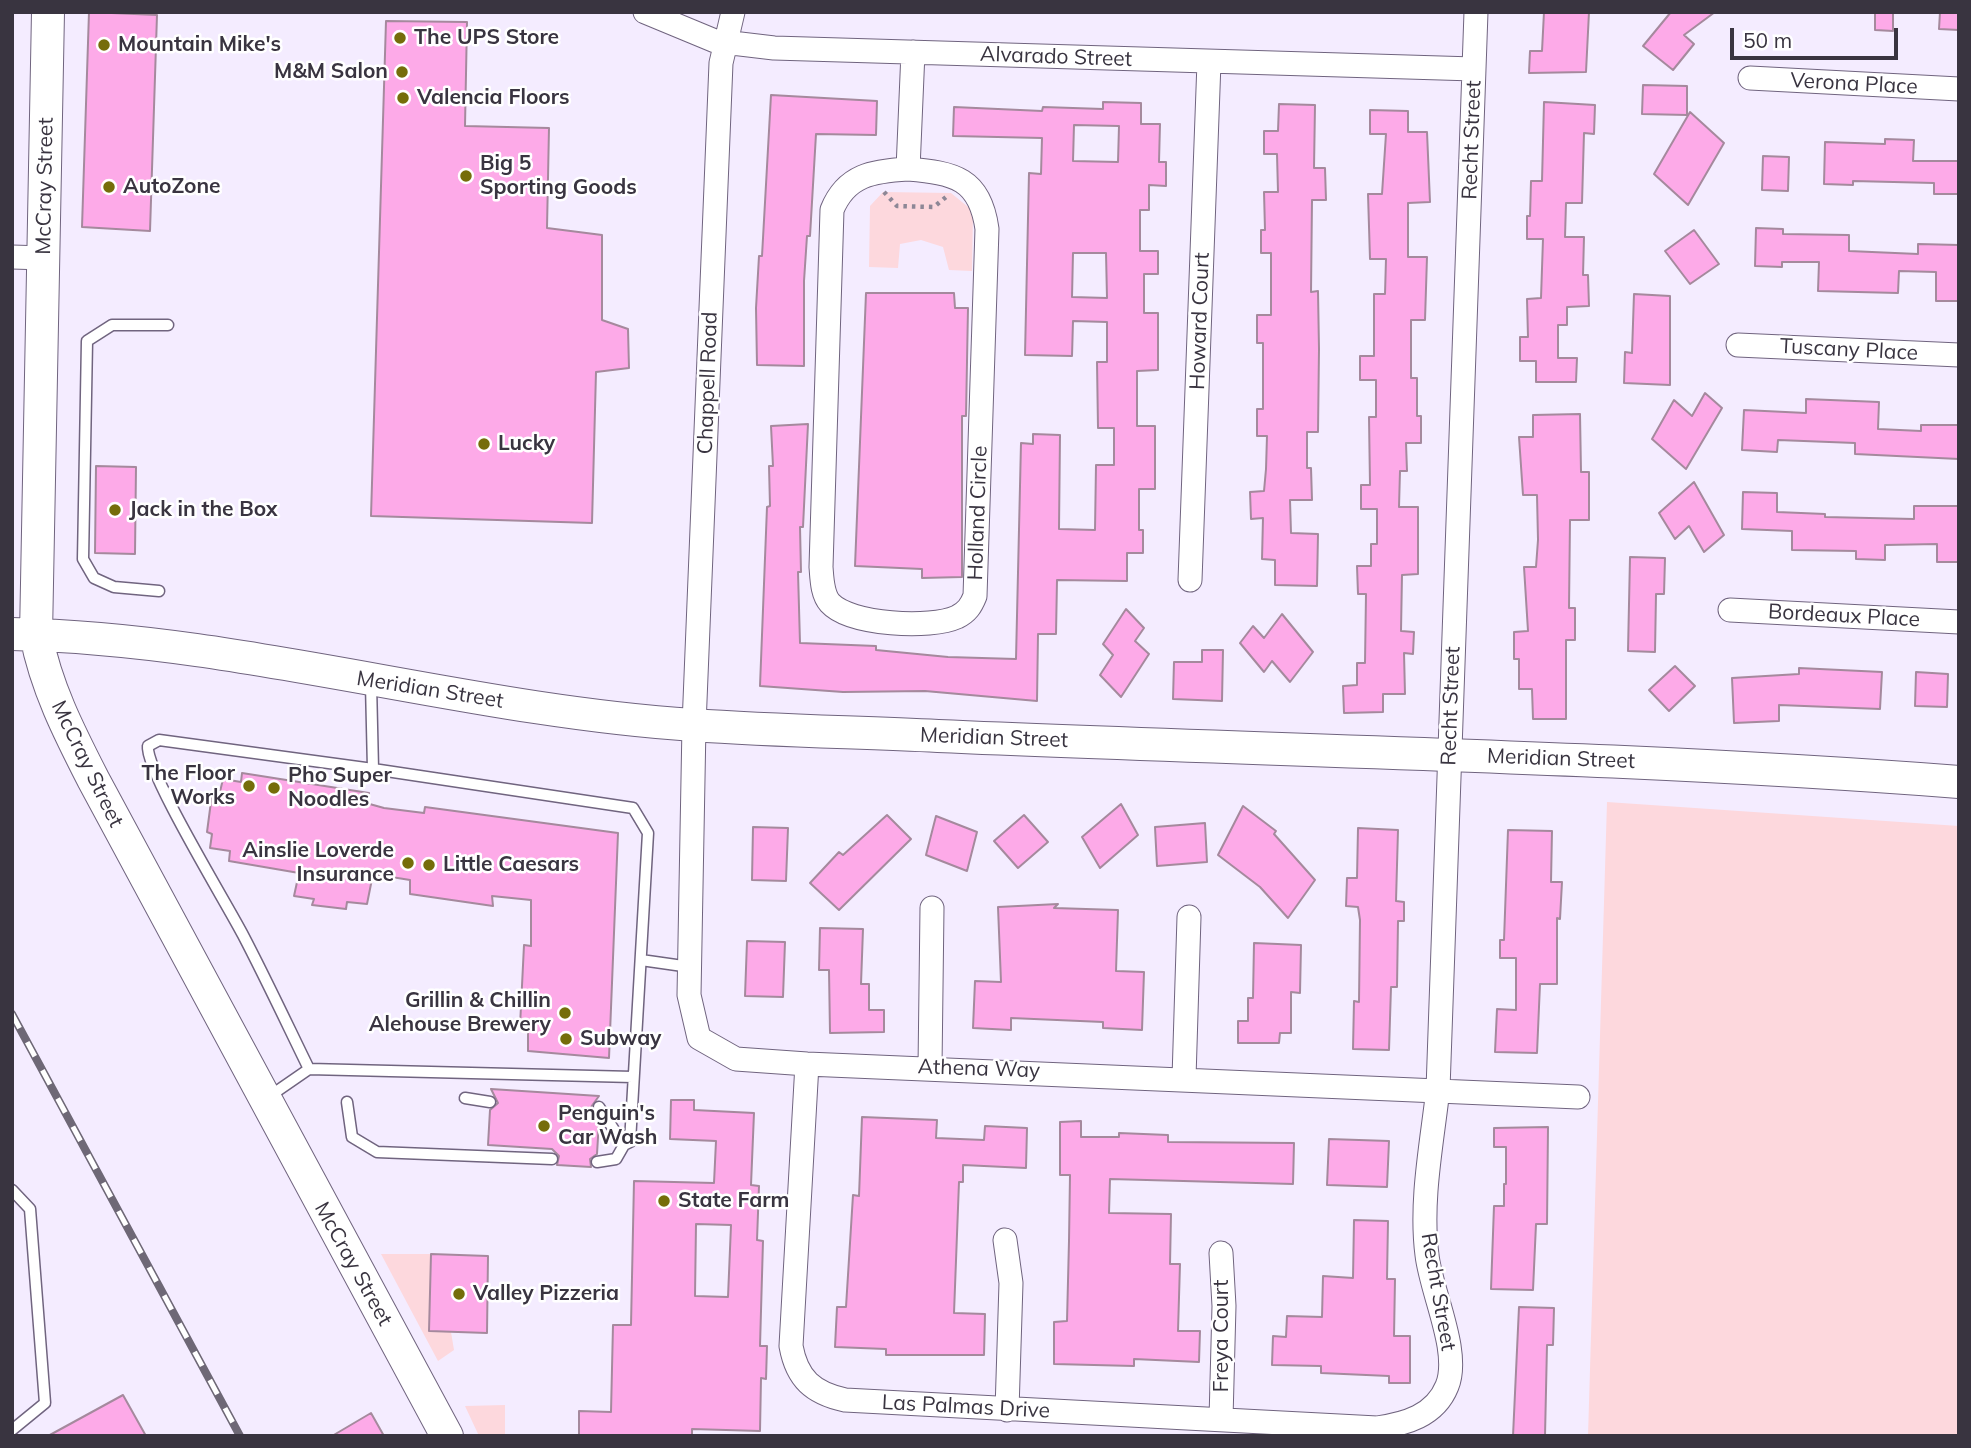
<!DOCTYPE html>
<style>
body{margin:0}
#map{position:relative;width:1971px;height:1448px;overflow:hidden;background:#f4ecff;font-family:Mulish,sans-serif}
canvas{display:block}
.frame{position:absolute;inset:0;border:14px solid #393440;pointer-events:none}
.scale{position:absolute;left:1730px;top:28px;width:168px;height:32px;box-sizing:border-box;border:4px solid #393440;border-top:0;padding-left:9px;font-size:21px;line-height:24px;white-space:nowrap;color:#393440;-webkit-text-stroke:5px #fff;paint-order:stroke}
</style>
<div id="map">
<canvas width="1971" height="1448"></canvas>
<div class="frame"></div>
<div class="scale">50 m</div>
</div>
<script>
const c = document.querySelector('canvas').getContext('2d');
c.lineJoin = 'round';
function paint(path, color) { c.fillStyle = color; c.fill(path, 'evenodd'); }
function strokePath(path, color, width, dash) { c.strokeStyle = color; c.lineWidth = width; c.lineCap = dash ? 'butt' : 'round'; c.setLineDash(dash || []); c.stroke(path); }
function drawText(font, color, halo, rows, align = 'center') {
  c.font = font + ' Mulish,sans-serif'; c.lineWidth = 5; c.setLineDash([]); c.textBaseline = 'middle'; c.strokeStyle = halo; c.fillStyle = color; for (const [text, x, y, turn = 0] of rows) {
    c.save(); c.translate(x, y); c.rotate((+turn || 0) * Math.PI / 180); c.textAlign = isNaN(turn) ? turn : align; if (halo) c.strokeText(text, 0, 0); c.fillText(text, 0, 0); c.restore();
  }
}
paint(new Path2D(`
 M883,192L951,193L973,211L972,271L949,270L943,247L921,240L900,244L898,268L869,267L870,206Z
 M1607,802L1959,826V1436H1588Z
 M381,1254H431L429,1331L451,1332L454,1350L438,1361Z
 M505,1405V1436H479L465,1406Z`), '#fdd8dd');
const building = new Path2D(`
 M89,12L157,15L150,231L82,227Z
 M1544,12H1589L1586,72L1529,73L1530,51H1542Z
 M1671,12H1715L1684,35L1694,44L1673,70L1643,46Z
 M1875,12H1893V31L1875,30Z
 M1940,12H1959V30L1939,29Z
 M386,21L467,22L465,126L549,128L547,228L602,235V320L628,329L629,368L596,372L592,523L371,516Z
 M1643,85L1687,86V115L1642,114Z
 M771,95L877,101L876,135L816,134L810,236H807L804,281V366L757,365L756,308L759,256H762Z
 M1103,102L1141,103V124H1160L1159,162H1166V186L1149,185V210H1140V251H1158V274H1144V313H1158V370L1137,371V426H1155V489H1139V530H1143V553H1127V581L1057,580L1056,634H1038L1037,701L925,691L843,692L760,686L767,507L770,506L769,466H773L771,426L808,424L803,527H800L801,572H798L800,643L876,646V650L948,657L1016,659L1021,443L1033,444V434L1060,435L1059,529L1095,530L1096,465H1114V428H1098L1097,362H1107V322L1073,321L1072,356L1025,355L1029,173L1041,174L1042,138L953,136L954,107L1042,111L1043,107L1103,109ZM1074,125L1119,126L1118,162L1073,161ZM1073,253H1106L1107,298L1072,297Z
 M1544,102L1595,105L1594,134L1584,133L1582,203H1566L1565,237H1584L1583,275H1588L1589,306L1567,307V325H1558V358H1577L1576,382H1536V361H1520V337H1528L1527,299L1541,298L1543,239H1527V216H1530L1531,181H1542Z
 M1279,104L1315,105L1314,168H1325L1326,200H1312L1311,292L1318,291L1319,349L1318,432H1307V468H1311L1312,500H1290L1291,533L1318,534L1317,586L1275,585V560L1262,559L1263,518L1251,519L1250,492L1264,491L1266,469L1267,436H1257V409H1263V343H1257V315H1271V253H1261V230H1265L1264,192H1278L1277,154H1264V131H1278Z
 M1370,110L1408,111V132H1427L1430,202L1408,203V257H1427L1425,320H1411V378H1417V416H1421V443H1406L1407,471H1400L1399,507H1418V574L1402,575L1401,631L1414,632L1413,654L1404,653L1405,694H1383V712L1344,713L1343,686L1357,685V663H1365L1366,594H1358L1357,566H1371V544H1377V509H1361V485H1370L1369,417H1376V380H1360V356H1374V294H1385L1386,259H1370L1368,194H1382L1386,134H1370Z
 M1690,112L1724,143L1688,205L1654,174Z
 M1885,139L1914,140L1913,161H1959V194H1934V183L1853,181V185L1824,184L1825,142L1885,144Z
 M1763,156L1789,157L1788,191L1762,190Z
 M1756,228L1783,229V234L1849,235V251L1918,254V244L1959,245V301H1936V272L1899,271L1898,293L1818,291L1819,262H1782V267L1755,266Z
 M1694,230L1719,264L1690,284L1665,251Z
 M866,293H954L955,308H968L966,416H962V577L922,578V569L855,566Z
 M1634,294L1670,296V385L1624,383L1625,352L1632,353Z
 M1705,393L1722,408L1686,469L1652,439L1674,400L1692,416Z
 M1806,399L1879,402L1878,429L1921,431V425H1959V459L1855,454V443L1778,440L1777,452L1742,450L1744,410L1806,413Z
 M1580,414L1581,472H1589V520H1570L1569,608H1575V640H1566V719H1533L1532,689H1519V659H1514V632L1528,631L1524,567H1536L1538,540L1537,495H1523L1519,437H1533V415Z
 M96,466L136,467L135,554L95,553Z
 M1694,482L1724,535L1704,552L1689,526L1675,539L1659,513Z
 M1743,492L1777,493V512L1825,514V517L1914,519V506H1959V562H1937V544L1885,545V560L1856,559V551L1792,550V531L1742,529Z
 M1630,557L1665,558L1664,594H1656L1655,652L1628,651Z
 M1126,609L1144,628L1135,641L1149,654L1121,697L1100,675L1113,655L1103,644Z
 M1282,614L1313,652L1290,682L1272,661L1264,672L1240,643L1253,626L1264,638Z
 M1202,650H1223L1222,701L1173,699L1174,662H1202Z
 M1675,666L1695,686L1669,711L1649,690Z
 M1799,668L1882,672L1880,709L1779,705V721L1734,723L1732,678L1799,674Z
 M1916,672L1948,674L1947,707L1915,706Z
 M242,773L369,793L366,803L384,808L424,813L425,807L618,833L609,1058L528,1051V1027L520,1026L524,945L531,946V900L492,896L493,906L410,894V880L373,874L367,904L347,902L346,909L312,905L314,899L294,896L299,873L229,861L230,851L210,848L212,834L207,832L212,794L219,796L223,779L241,782Z
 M1121,804L1138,835L1100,868L1082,837Z
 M1243,806L1276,831L1274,834L1315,880L1288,918L1260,887L1218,855Z
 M887,815L911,839L839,910L810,883L839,852L843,855Z
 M1024,815L1048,842L1018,868L994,841Z
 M936,816L977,832L967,871L926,855Z
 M1205,823L1207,862L1157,866L1155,827Z
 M753,827L788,828L786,881L752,880Z
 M1358,828L1398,830L1396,901L1404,902V921H1398L1397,987H1391L1389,1050L1353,1049L1354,1001L1359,1002L1360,920L1358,907L1346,906L1347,878H1357Z
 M1508,830L1552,831L1551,882H1562L1560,919L1557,918V984H1540L1537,1053L1495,1052L1497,1009L1516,1010V958H1500V940H1504Z
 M1058,904L1054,908L1118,910L1116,971L1144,972L1142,1030L1103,1028V1022L1011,1018V1030L973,1028L975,981L1001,982L998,907Z
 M820,928L863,929L861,984H869V1010H884V1032L830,1033L829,970H819Z
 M747,941L785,942L783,997L745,996Z
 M1254,943L1301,945L1300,993L1291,992V1033H1280L1279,1043H1238V1021H1248V998H1253Z
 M491,1089L599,1096L591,1107L599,1121L597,1154L590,1159L591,1167L557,1165L559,1156L552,1149L488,1145L490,1110L498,1103Z
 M671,1100H694V1110L754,1113L751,1185L759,1186L757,1240L763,1241L760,1346H767L766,1379L761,1378L760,1431L692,1429V1436H579V1411L611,1412L613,1325H631L634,1181L714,1183L716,1141L670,1139ZM696,1224L731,1225L728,1297L695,1296Z
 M862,1117L937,1120L936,1138L984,1140L985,1126L1027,1128L1026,1168L963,1165V1182H959L954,1313L985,1314L984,1355H886V1349L835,1347L837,1307H846L853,1195L859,1196Z
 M1081,1121V1137H1119V1133L1168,1135V1142L1294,1143L1293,1184L1110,1179L1109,1213L1171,1214L1170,1264H1180L1178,1331H1200L1199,1362L1134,1359V1366L1054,1364V1322L1067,1321L1069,1241L1070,1175H1060V1122Z
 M1548,1127L1547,1224H1536L1533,1290L1491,1289L1494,1206H1504V1184H1506V1147H1494V1128Z
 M1329,1139L1389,1141L1387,1187L1327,1185Z
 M1354,1220L1388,1221L1387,1279H1395L1394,1336H1410V1383H1389V1376L1321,1373V1366L1272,1365L1273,1336L1286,1337L1287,1316L1322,1317L1323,1276L1353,1278Z
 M431,1254L488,1256L487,1333L429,1331Z
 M1519,1307L1554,1308L1553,1345H1547L1545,1436H1513Z
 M123,1395L146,1436H48Z
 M371,1413L384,1436H332Z`);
paint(building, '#fdaae8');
strokePath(building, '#a5899d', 2);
const lane = new Path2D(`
 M159,591L114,587L94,578L83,559L87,341L112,325H168
 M373,769L633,808L648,833L630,1142L624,1145L616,1159L597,1162
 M641,960L690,967
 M309,1069C287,1024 266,979 243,935C227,904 145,770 148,746L159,740L373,769L371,684
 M267,1098L309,1069L633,1077
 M465,1098L490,1102
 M347,1102L352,1137L377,1152L552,1159
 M599,1107L624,1145
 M12,1190L30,1209L45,1403L12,1430`);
const street = new Path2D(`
 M645,12L715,41L774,48L1474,69
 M733,12L721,63L694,725L689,995L699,1038L736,1059L807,1064L1578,1097
 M1750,78L1959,89
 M908,169C954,173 980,178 987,229L975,596C971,606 967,612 957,617C931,629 850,625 830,603C822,594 822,579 821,567L832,210C846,175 873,171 908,169Z
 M908,169L913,52
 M12,257L44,258
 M1738,345L1959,355
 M1190,580L1209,62
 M1730,610L1959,622
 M807,1064L791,1346C797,1379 813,1393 845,1400L1377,1428C1405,1424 1435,1416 1447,1386C1461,1352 1431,1292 1427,1255C1420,1201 1432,1143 1438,1089L1476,12
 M930,1067L932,908
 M1184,1078L1189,917
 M1005,1240L1011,1283L1007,1410
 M1221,1253L1224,1306L1221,1419`);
const secondary = new Path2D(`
 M48,12L36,635C46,687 69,732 93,779L447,1436
 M12,634C242,639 464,710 693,725C775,731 857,732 938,736C1279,751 1619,756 1959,782`);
strokePath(lane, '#70647f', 13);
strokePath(street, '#70647f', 25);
strokePath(secondary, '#70647f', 34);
strokePath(new Path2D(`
 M884,192L897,206L934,207L946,197`), '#8d8796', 4.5, [3.5, 5]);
strokePath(lane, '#fff', 10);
strokePath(street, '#fff', 23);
strokePath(secondary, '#fff', 32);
const rail = new Path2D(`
 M12,1014L240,1436`);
strokePath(rail, '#6e6876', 8);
strokePath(rail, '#fff', 5, [16]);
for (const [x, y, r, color] of [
 [400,38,7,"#756d0a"],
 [104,45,7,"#756d0a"],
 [402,72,7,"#756d0a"],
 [403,98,7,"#756d0a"],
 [466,176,7,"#756d0a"],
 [109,187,7,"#756d0a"],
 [484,444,7,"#756d0a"],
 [115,510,7,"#756d0a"],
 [249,786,7,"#756d0a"],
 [274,788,7,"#756d0a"],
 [408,863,7,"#756d0a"],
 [429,865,7,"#756d0a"],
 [565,1013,7,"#756d0a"],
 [566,1039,7,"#756d0a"],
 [544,1126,7,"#756d0a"],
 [664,1201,7,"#756d0a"],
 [459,1294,7,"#756d0a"]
]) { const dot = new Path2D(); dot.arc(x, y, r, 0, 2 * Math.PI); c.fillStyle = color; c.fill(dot); strokePath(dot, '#fff', 2.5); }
drawText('bold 21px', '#393440', '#fff', [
 ["The UPS Store",414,38],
 ["Mountain Mike's",118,45],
 ["M&M Salon",388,72,"right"],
 ["Valencia Floors",417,98],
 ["Big 5",480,164],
 ["Sporting Goods",480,188],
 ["AutoZone",123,187],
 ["Lucky",498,444],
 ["Jack in the Box",129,510],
 ["The Floor",235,774,"right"],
 ["Works",235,798,"right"],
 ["Pho Super",288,776],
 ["Noodles",288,800],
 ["Ainslie Loverde",394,851,"right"],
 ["Insurance",394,875,"right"],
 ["Little Caesars",443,865],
 ["Grillin & Chillin",551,1001,"right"],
 ["Alehouse Brewery",551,1025,"right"],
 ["Subway",580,1039],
 ["Penguin's",558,1114],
 ["Car Wash",558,1138],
 ["State Farm",678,1201],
 ["Valley Pizzeria",473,1294]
], 'left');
drawText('21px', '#393440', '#fff', [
 ["Alvarado Street",1056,57,2],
 ["Verona Place",1854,84,3],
 ["Recht Street",1472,140,-88],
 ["McCray Street",45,186,-89],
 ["Howard Court",1200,321,-88],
 ["Tuscany Place",1849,350,3],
 ["Chappell Road",708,383,-88],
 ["Holland Circle",978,513,-88],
 ["Bordeaux Place",1844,616,3],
 ["Meridian Street",430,690,9],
 ["Recht Street",1451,706,-88],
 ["Meridian Street",994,738,2],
 ["Meridian Street",1561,759,2],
 ["McCray Street",87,764,64],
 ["Athena Way",979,1069,2],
 ["McCray Street",353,1264,61],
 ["Recht Street",1438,1292,80],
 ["Freya Court",1222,1336,-90],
 ["Las Palmas Drive",966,1407,3]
]);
</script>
